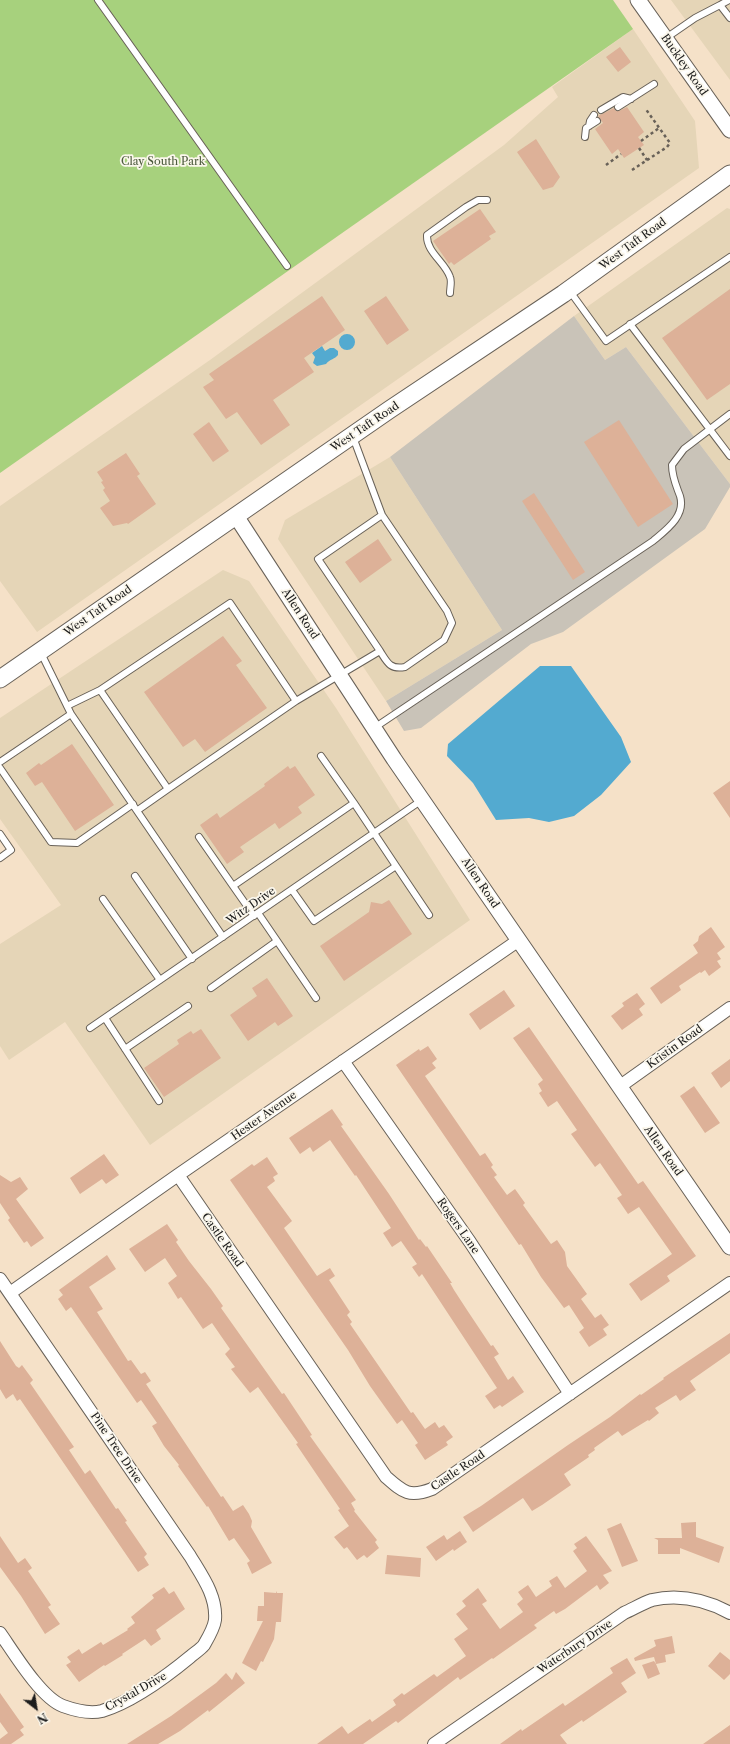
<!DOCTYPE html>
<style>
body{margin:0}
#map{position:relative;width:730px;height:1744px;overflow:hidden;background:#f5e1c8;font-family:"Libre Caslon Text",serif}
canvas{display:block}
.north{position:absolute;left:16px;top:1688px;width:40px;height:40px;-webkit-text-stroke:3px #fbf7ec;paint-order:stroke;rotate:149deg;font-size:11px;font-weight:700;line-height:16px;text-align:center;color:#1c1c1c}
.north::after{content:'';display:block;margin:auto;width:14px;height:18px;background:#1c1c1c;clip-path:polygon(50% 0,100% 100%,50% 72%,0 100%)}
</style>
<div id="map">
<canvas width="730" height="1744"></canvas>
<div class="north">N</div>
</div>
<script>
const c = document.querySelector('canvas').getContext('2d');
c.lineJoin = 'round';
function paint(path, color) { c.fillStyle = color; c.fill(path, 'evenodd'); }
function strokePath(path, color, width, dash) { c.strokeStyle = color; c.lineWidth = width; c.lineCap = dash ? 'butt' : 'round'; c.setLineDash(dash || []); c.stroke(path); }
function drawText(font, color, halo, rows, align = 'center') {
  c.font = font + ' "Libre Caslon Text",serif'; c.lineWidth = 3.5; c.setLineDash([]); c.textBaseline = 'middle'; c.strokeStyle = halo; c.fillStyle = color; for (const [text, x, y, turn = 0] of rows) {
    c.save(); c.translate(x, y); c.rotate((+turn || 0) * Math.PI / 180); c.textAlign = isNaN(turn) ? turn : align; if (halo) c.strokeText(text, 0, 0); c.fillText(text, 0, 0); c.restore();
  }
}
paint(new Path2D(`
 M671,0H730V80Z
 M633,29L695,121L699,168L37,632L0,581V506L210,360L504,145L558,97L552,87Z
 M727,208L730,209V484L626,347L605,360L574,316Z
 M390,457L502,630L386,701L278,539L285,520Z
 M223,570L249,581L336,708L470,920L150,1145L65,1022L9,1060L0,1046V944L61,905L0,819V718Z`), '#e5d5b7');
paint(new Path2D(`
 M574,316L605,360L626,347L730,484V487L705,529L563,632L531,644L421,728L404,731L386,701L502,630L390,457Z`), '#c9c3b8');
paint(new Path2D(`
 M0,0H613L633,29L0,473Z`), '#a7d17d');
paint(new Path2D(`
 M339 342a8 8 0 1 1 16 0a8 8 0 1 1-16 0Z
 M322,346L325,351L330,348H334L338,351V355C335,359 330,359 326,364L317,366L313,363L315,357L312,353Z
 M540,666H571L621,737L631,762L601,795L574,816L549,822L529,818L496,820L473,783L447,756L448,744Z`), '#53aad0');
paint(new Path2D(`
 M620,47L631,62L618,72L606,57Z
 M627,107L644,132L638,137L644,145L624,158L618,149L612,154L595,129L603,123L598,116L614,108L616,111H619Z
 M536,139L560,177L553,187L543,190L517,152Z
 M480,209L496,232L489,236L491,239L454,265L451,262L449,264L433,241Z
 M730,289V384L707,400L662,338Z
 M322,296L345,330L304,358L314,372L273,400L290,425L261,445L237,412L226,419L203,387L214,380L209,374Z
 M386,296L409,330L387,345L364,311Z
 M619,420L673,504L638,527L584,442Z
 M209,422L229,451L213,462L193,434Z
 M126,453L140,474L137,476L156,504L128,524L127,523L113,526L100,508L110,501L103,490L105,488L101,482L103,481L97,472Z
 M534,493L585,572L573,580L522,501Z
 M378,539L392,560L360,583L345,562Z
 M223,636L242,661L236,665L267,708L205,752L195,739L183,747L144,692Z
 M72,744L114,805L75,831L42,782L35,786L26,773L39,763L41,765Z
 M288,766L290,769L295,766L315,795L298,807L302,813L279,829L275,823L240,847L244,852L227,864L200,825L217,813L220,818L265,786L264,784Z
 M730,781V818L713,793Z
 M389,900L412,934L344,981L320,946L369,912L371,902L382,904Z
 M711,927L725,947L717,953L721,959L717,961L721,967L709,976L705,970L701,973L700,972L679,986L681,990L661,1004L650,988L698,953L693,945L698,941L699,936Z
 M267,978L293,1016L278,1026L275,1022L248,1041L230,1015L257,996L252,988Z
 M504,990L515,1006L480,1030L469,1014Z
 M637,993L645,1004L639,1009L643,1015L622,1030L611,1016L624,1006L622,1003Z
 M529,1027L638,1184L643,1181L696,1256L667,1276L670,1281L641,1301L629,1284L672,1254L639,1207L628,1214L617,1198L622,1195L600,1163L595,1167L571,1134L577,1130L557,1101L548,1107L539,1093L542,1091L538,1084L543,1080L513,1038Z
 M201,1029L221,1058L164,1097L144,1068L179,1044L177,1040L191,1031L193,1034Z
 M428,1046L437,1059L432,1063L436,1068L425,1076L480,1156L485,1153L493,1165L491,1167L497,1175L494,1177L507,1195L515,1189L525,1203L523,1205L551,1244L557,1240L565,1252L567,1266L587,1294L581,1299L595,1318L601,1314L609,1325L603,1329L607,1335L589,1347L579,1332L584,1328L569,1305L564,1308L541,1277L521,1244L519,1245L396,1065L419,1049L420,1051Z
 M730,1059V1081L721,1088L711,1073Z
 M694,1086L720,1123L705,1133L680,1096Z
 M332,1109L343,1125L341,1126L389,1194L419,1240L420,1239L426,1247L427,1246L452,1283H450L454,1290L467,1310L491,1346L493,1345L499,1354L494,1357L508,1380L513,1376L524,1392L502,1407L500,1405L494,1409L485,1396L497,1388L422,1274L419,1277L412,1267L417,1264L401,1241L392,1247L383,1233L391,1228L356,1175L355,1176L330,1140L313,1152L310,1147L300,1154L289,1138Z
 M104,1154L119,1175L106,1184L102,1179L80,1194L70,1178Z
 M267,1157L278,1174L273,1177L275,1181L267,1187L292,1221L284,1228L317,1276L330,1268L335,1276L329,1280L350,1312L347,1315L352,1322L350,1324L411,1413L413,1412L425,1429L435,1422L439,1428L444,1425L453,1437L446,1442L448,1445L425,1460L415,1445L418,1443L402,1420L397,1424L370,1386L348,1350L230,1180L252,1164L254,1166Z
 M0,1175L11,1182L20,1177L28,1189L16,1199L44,1238L31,1247L27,1241L24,1243L8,1220L10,1218L0,1203Z
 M167,1224L178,1240L176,1242L189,1261L211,1289L223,1306L221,1308L282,1394L284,1393L312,1435L310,1436L356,1500L351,1503L355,1510L354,1511L377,1540L375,1542L379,1548L367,1558L364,1555L357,1560L347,1547L344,1549L334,1537L349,1526L338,1510L340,1509L296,1444L298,1443L258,1387L250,1393L231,1369L235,1367L225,1354L230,1349L212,1323L203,1329L181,1297L178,1299L168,1283L177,1276L165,1258L145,1272L129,1249Z
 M107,1255L116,1269L89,1287L103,1309L97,1312L128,1361L131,1360L141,1374L145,1372L151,1381L146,1384L221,1497L223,1496L233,1511L243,1505L249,1514L252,1521L251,1527L272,1563L252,1574L247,1563L250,1561L234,1538L229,1541L208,1506L207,1507L178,1466L179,1465L164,1446L152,1426L157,1423L141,1400L137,1403L71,1307L66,1311L58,1299L63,1295L59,1290Z
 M730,1333V1353L690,1381L696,1390L680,1401L676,1395L655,1408L659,1413L649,1421L648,1420L622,1436L618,1431L594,1448L595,1450L588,1455L589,1457L564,1474L571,1485L542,1505L532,1511L523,1498L473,1532L463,1517L481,1506L568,1445L610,1417L640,1394L641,1395L664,1379L663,1378Z
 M0,1341L16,1366L19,1368L22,1365L33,1380L30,1383L74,1447L69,1450L85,1474L90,1470L116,1509L118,1508L127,1521L125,1522L147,1554L144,1557L149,1565L138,1572L20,1399L17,1401L13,1394L6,1399L0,1389Z
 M696,1522V1537L724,1547L719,1563L680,1548V1554H658V1540L654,1538H682L681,1523Z
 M621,1523L638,1561L622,1567L607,1529Z
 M460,1531L467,1542L454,1551L453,1549L436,1561L426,1547L444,1535L447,1540Z
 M0,1536L18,1563L25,1558L32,1568L28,1571L51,1605L48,1607L60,1624L45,1634L21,1596L0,1567Z
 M586,1536L612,1571L603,1575L609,1583L600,1590L597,1585L565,1609L556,1614L554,1611L534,1625L537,1628L497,1656L493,1659L492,1658L460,1680L458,1677L398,1723L396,1721L363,1744H317L342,1726L348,1734L370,1719L372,1722L396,1705L393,1700L402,1693L404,1695L434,1674L437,1677L466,1656L454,1639L468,1629L456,1614L466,1606L462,1601L478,1588L487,1601L482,1604L500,1629L523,1612L517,1604L523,1599L518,1592L528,1585L536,1597L552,1586L549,1581L557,1576L565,1588L587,1571L573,1551L577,1548L574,1544Z
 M387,1555L421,1558L420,1577L385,1574Z
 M164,1587L169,1594L174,1591L185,1609L156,1630L161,1639L151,1646L145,1639L122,1654L123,1655L105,1666L104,1665L79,1682L66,1665L71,1662L67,1657L79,1649L82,1654L101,1642L103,1645L128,1630L127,1629L135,1623L131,1617L154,1598L152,1595Z
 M277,1591V1593H283L281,1622H276L274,1639L263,1662L261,1661L256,1671L242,1663L263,1621H257L258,1606H264V1592L276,1593Z
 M672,1636L675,1653L665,1655L666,1662L656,1664L660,1674L648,1679L642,1665L654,1661L656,1664L654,1657L635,1661L634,1658L656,1646L654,1640Z
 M720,1652L730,1660V1674L724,1680L708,1666Z
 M627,1658L636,1673L621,1683L627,1692L583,1722L582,1720L560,1735L567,1744H500L521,1729L522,1731L563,1703L565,1706L613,1673L610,1668Z
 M236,1672L245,1683L209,1712L208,1710L180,1731L158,1744H127L171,1716L216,1683L226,1673L232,1680Z
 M0,1693L24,1727L20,1730L24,1735L11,1744H0V1739L8,1733L0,1722Z
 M730,1725V1744H703Z`), '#ddb198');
const service = new Path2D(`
 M98,0L287,266
 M720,5L729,0
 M666,38L695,18L720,5L730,18
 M618,107L654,84
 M601,110L623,97L631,99
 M589,126L590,121L594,115
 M585,137L586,128L597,121
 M569,290L606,341L730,257
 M450,293C450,288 452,281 450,277C445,262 426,252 427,235L466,207L478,200H487
 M630,324L730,456
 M353,437L382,515L447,611L452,623L444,640L405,667C390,670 387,662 380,651
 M41,653L71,714L223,937
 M67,706L100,690
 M374,728L653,541C666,530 686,516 680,496C676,485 672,477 672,465L684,449L730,414
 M321,756L354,803
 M0,762L71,714
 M0,768L51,842L77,843L133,804
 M168,789L296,701
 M138,810L168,789L100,690L230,603L296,701L380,651L318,559L382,515
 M0,834L11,850L0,858
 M199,837L233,886
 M396,866L429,915
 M135,876L192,959
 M103,899L160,980
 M258,913L316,998
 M254,916L233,886L354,803L396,866L314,921L292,890
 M211,988L277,941
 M105,1018L159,1101
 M90,1028L422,800
 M125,1049L188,1006`);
const minor = new Path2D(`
 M343,1061L470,1242L570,1394
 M619,1087L730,1008
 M178,1175L386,1477C403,1492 409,1498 432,1489L730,1283
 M0,1279L190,1556C202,1576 217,1596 215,1620C214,1628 208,1638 204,1645C200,1650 194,1653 190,1657C167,1676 131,1702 102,1711C90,1714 74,1710 63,1706C41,1698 14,1653 0,1633
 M10,1293L178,1175L519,940
 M434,1744L624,1613C633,1609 643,1603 652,1600C679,1594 706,1600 730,1613`);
const tertiary = new Path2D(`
 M638,0L730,130
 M236,516L394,759L730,1247`);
const secondary = new Path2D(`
 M0,679L389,410L563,294L730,174`);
strokePath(service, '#686158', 8);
strokePath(minor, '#686158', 14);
strokePath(tertiary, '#686158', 17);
strokePath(secondary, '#686158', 19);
strokePath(new Path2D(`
 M641,141L659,128
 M639,148L647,160
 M606,165L621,154
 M632,170L667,147L670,143L645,108`), '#686158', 2.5, [3, 3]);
strokePath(service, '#fff', 6);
strokePath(minor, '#fff', 12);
strokePath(tertiary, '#fff', 15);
strokePath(secondary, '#fff', 17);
drawText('11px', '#1c1c1c', '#fbf7ec', [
 ["Buckley Road",684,65,55],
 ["West Taft Road",633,244,-36],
 ["West Taft Road",365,427,-34],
 ["West Taft Road",98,611,-35],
 ["Allen Road",300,614,57],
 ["Allen Road",480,883,56],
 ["Witz Drive",251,906,-35],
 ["Kristin Road",675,1047,-36],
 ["Hester Avenue",264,1116,-35],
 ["Allen Road",663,1151,55],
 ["Rogers Lane",458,1226,55],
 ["Castle Road",222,1240,55],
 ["Pine Tree Drive",116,1448,56],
 ["Castle Road",458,1471,-34],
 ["Waterbury Drive",575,1647,-34],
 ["Crystal Drive",136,1692,-29]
]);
drawText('11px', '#4d5b3e', '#fbf7ec', [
 ["Clay South Park",163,162]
]);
</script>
